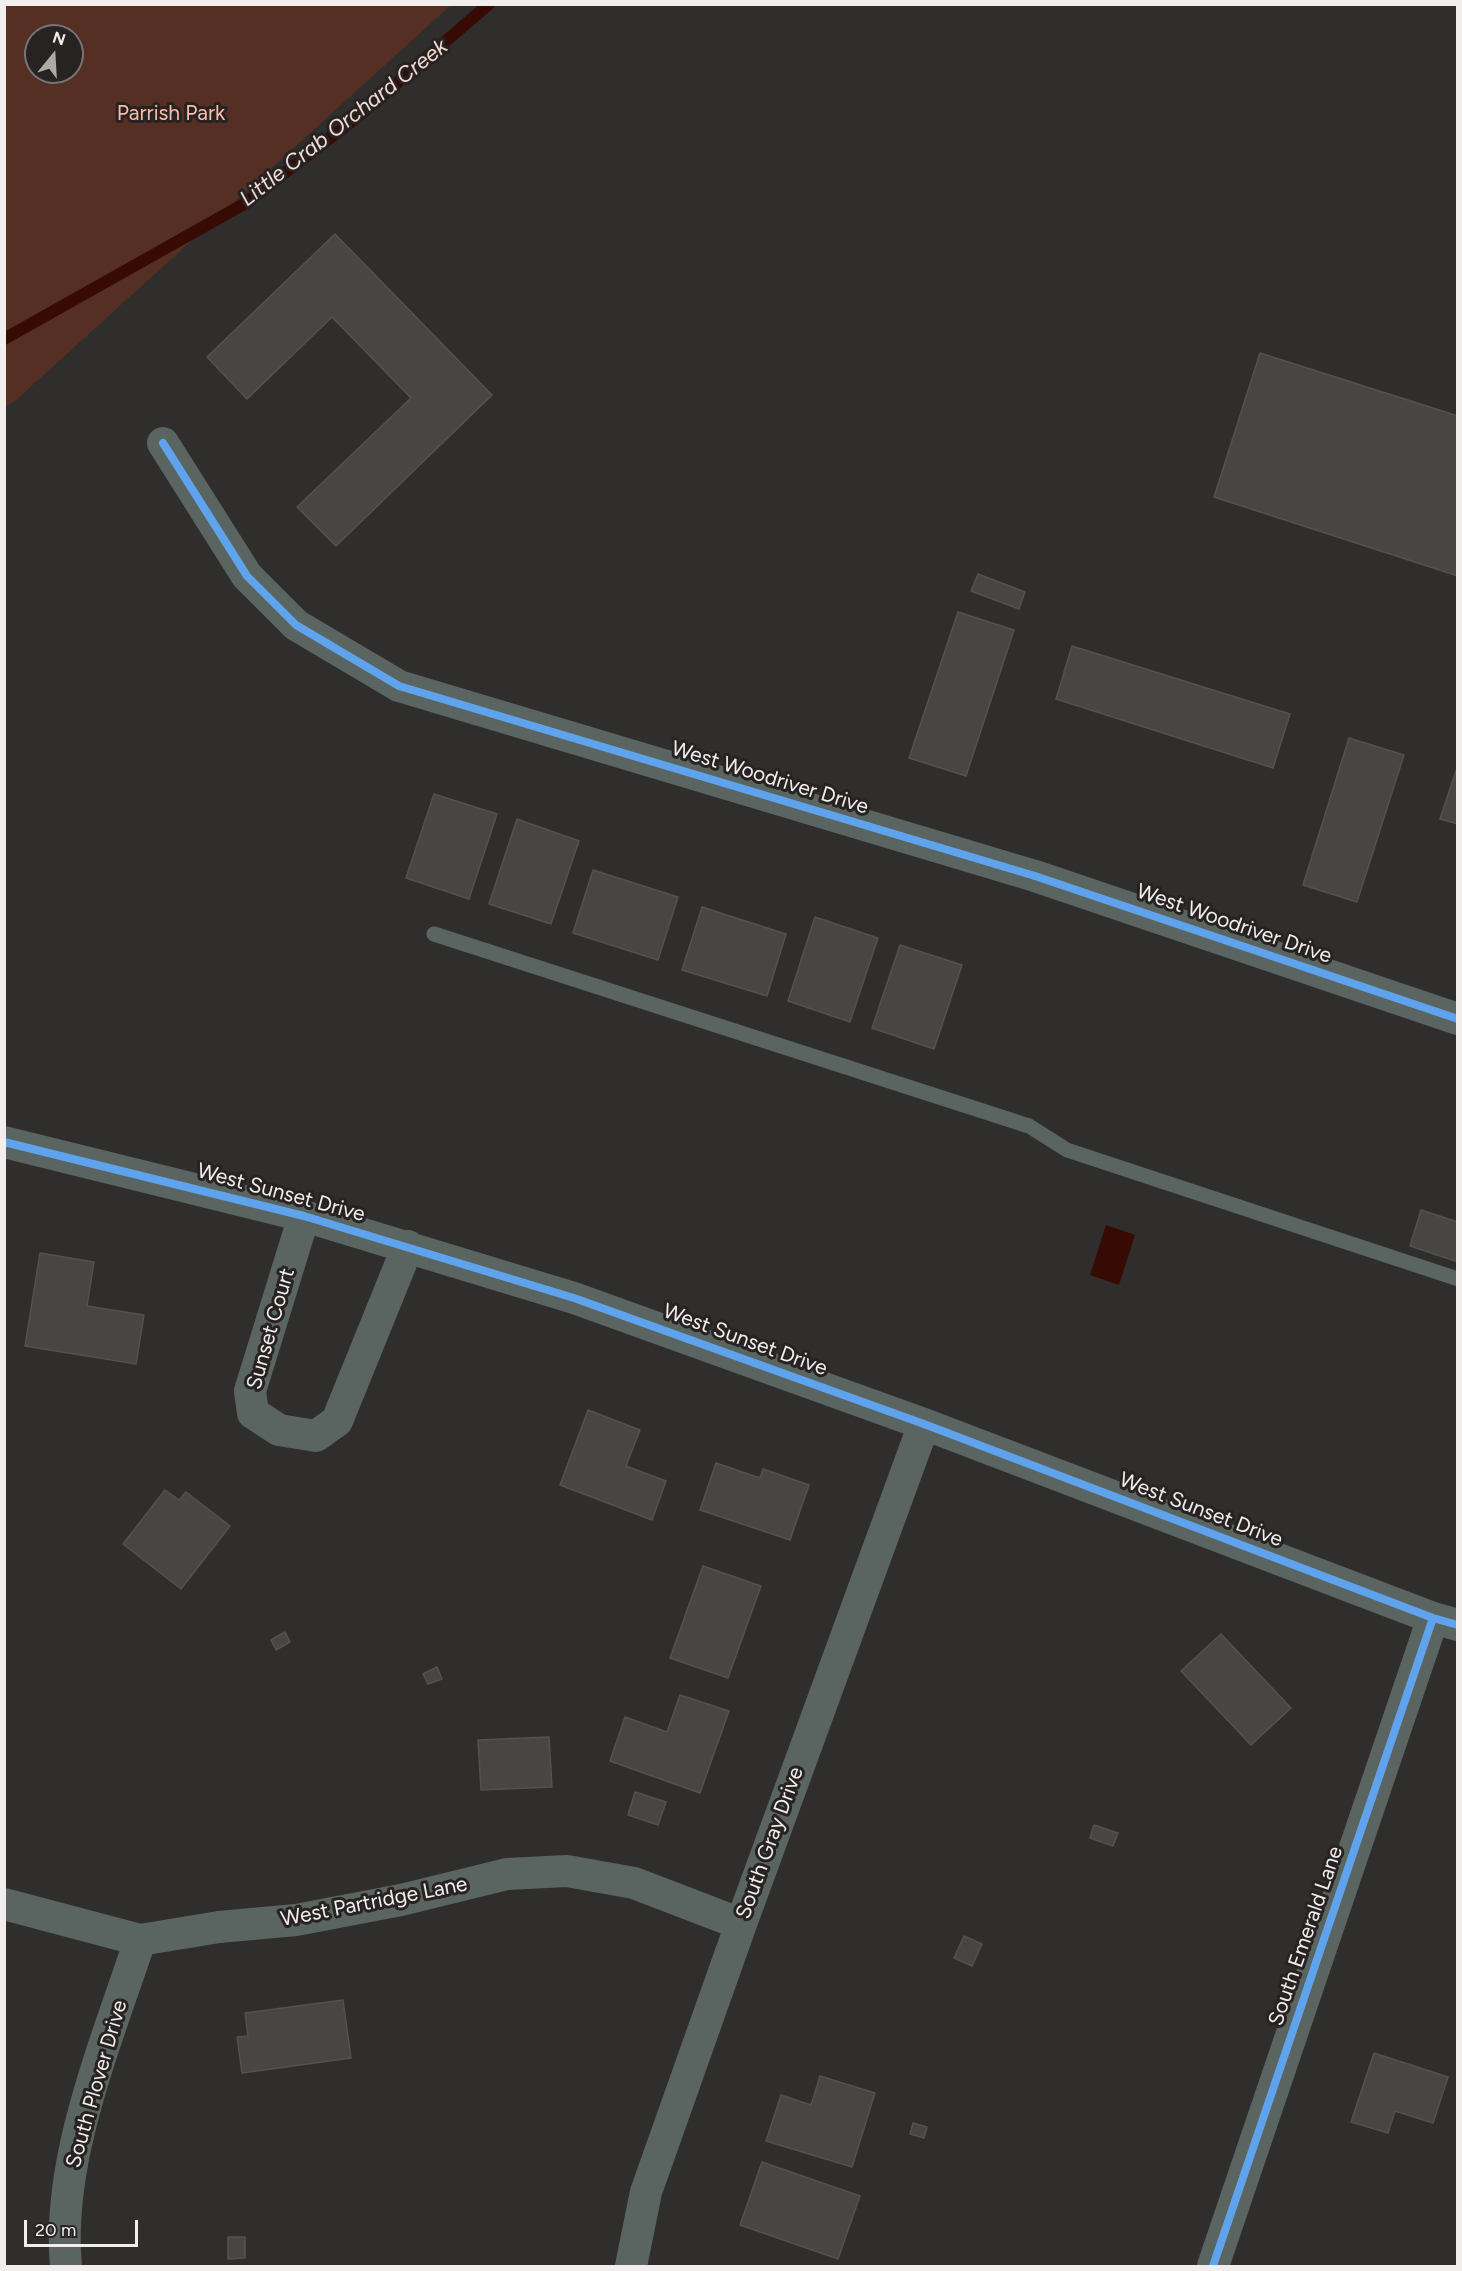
<!DOCTYPE html>
<style>
body{margin:0}
#map{position:relative;width:1462px;height:2271px;overflow:hidden;background:#302e2d;font-family:Figtree,sans-serif}
canvas{display:block}
.frame{position:absolute;inset:0;border:6px solid #f1eeed;pointer-events:none}
.north{position:absolute;left:24px;top:24px;width:60px;height:60px;box-sizing:border-box;background:#272322;border:2px solid #787473;border-radius:50%;rotate:18deg;font-size:16px;font-weight:700;line-height:24px;text-align:center;color:#f1eeed}
.north::after{content:'';display:block;margin:auto;width:21px;height:27px;background:#adabaa;clip-path:polygon(50% 0,100% 100%,50% 72%,0 100%)}
.scale{position:absolute;left:24px;top:2220px;width:114px;height:27px;box-sizing:border-box;border:3px solid #f1eeed;border-top:0;padding-left:8px;font-size:18px;line-height:21px;white-space:nowrap;color:#f1eeed;-webkit-text-stroke:4px #272322;paint-order:stroke}
</style>
<div id="map">
<canvas width="1462" height="2271"></canvas>
<div class="frame"></div>
<div class="north">N</div>
<div class="scale">20 m</div>
</div>
<script>
const c = document.querySelector('canvas').getContext('2d');
c.lineJoin = 'round';
function paint(path, color) { c.fillStyle = color; c.fill(path, 'evenodd'); }
function strokePath(path, color, width, dash) { c.strokeStyle = color; c.lineWidth = width; c.lineCap = dash ? 'butt' : 'round'; c.setLineDash(dash || []); c.stroke(path); }
function drawText(font, color, halo, rows, align = 'center') {
  c.font = font + ' Figtree,sans-serif'; c.lineWidth = 6; c.setLineDash([]); c.textBaseline = 'middle'; c.strokeStyle = halo; c.fillStyle = color; for (const [text, x, y, turn = 0] of rows) {
    c.save(); c.translate(x, y); c.rotate((+turn || 0) * Math.PI / 180); c.textAlign = isNaN(turn) ? turn : align; if (halo) c.strokeText(text, 0, 0); c.fillText(text, 0, 0); c.restore();
  }
}
paint(new Path2D(`
 M5,4H451V5L15,401L5,406ZM36,36H72V72H36Z`), '#552f23');
paint(new Path2D(`
 M1106,1225L1135,1235L1119,1285L1090,1275Z`), '#370a04');
strokePath(new Path2D(`
 M4,339L244,204L360,115L489,4`), '#370a04', 12);
const building = new Path2D(`
 M335,234L492,395L336,546L297,507L411,398L332,317L247,399L207,357Z
 M1260,353L1458,416V576L1214,497Z
 M978,574L1025,592L1019,609L971,591Z
 M958,612L1014,630L966,776L909,758Z
 M1072,646L1290,714L1273,768L1056,699Z
 M1349,738L1404,755L1357,902L1303,885Z
 M1458,765V824L1440,819Z
 M434,794L497,814L469,899L406,878Z
 M517,819L579,841L551,924L489,904Z
 M593,870L678,897L658,960L573,933Z
 M702,907L786,934L767,996L682,970Z
 M815,917L878,938L850,1022L788,1001Z
 M900,945L962,965L934,1049L872,1028Z
 M1421,1210L1458,1222V1262L1410,1246Z
 M40,1253L94,1262L87,1306L144,1315L136,1364L25,1346Z
 M588,1410L640,1430L626,1466L666,1481L652,1520L560,1485Z
 M716,1463L760,1478L763,1469L809,1485L790,1540L700,1510Z
 M165,1490L179,1500L186,1492L230,1526L181,1589L123,1544Z
 M703,1566L761,1586L728,1678L670,1658Z
 M285,1632L290,1642L276,1650L271,1640Z
 M1221,1634L1291,1708L1251,1745L1181,1671Z
 M437,1667L442,1679L428,1684L423,1674Z
 M680,1695L729,1711L700,1793L610,1761L625,1717L667,1732Z
 M549,1737L552,1787L481,1790L478,1740Z
 M635,1792L666,1802L658,1825L628,1815Z
 M1094,1825L1118,1833L1113,1846L1090,1838Z
 M964,1936L982,1944L972,1966L954,1958Z
 M343,2000L351,2058L242,2073L237,2037L248,2036L245,2013Z
 M1374,2053L1448,2077L1433,2123L1395,2111L1388,2133L1351,2122Z
 M820,2076L875,2093L852,2167L766,2141L781,2095L811,2105Z
 M913,2123L927,2127L924,2138L910,2134Z
 M762,2162L860,2196L838,2259L740,2225Z
 M228,2237H245V2258L228,2259Z`);
paint(building, '#484645');
strokePath(building, '#545250', 1.5);
strokePath(new Path2D(`
 M434,934L1029,1126L1067,1150L1458,1279`), '#5a6460', 15);
strokePath(new Path2D(`
 M163,443L247,576L296,625L399,686L1035,876L1458,1019
 M4,1142L304,1216L574,1298L924,1424L1433,1618L1458,1625
 M304,1216L250,1391L253,1413L279,1430L316,1436L337,1421L408,1246
 M4,1904L140,1940L219,1927L296,1920L401,1900L507,1874L567,1871L634,1883L741,1924
 M66,2266C56,2159 107,2041 140,1940
 M631,2266L646,2192L741,1924L924,1424
 M1213,2266L1433,1618`), '#5a6460', 32);
strokePath(new Path2D(`
 M163,443L247,576L296,625L399,686L1035,876L1458,1019
 M4,1142L304,1216L574,1298L924,1424L1433,1618L1458,1625
 M1213,2266L1433,1618`), '#60a3ed', 8);
drawText('21px', '#fabba7', '#272322', [
 ["Parrish Park",171,114]
]);
drawText('21px', '#f1eeed', '#272322', [
 ["West Woodriver Drive",770,778,17],
 ["West Woodriver Drive",1234,924,19],
 ["West Sunset Drive",281,1193,15],
 ["Sunset Court",271,1329,-74],
 ["West Sunset Drive",745,1340,20],
 ["West Sunset Drive",1201,1510,21],
 ["South Gray Drive",770,1843,-70],
 ["West Partridge Lane",374,1902,-11],
 ["South Emerald Lane",1306,1936,-71],
 ["South Plover Drive",97,2084,-74]
]);
drawText('italic 22px', '#f2dbd5', '#272322', [
 ["Little Crab Orchard Creek",344,123,-38]
]);
</script>
